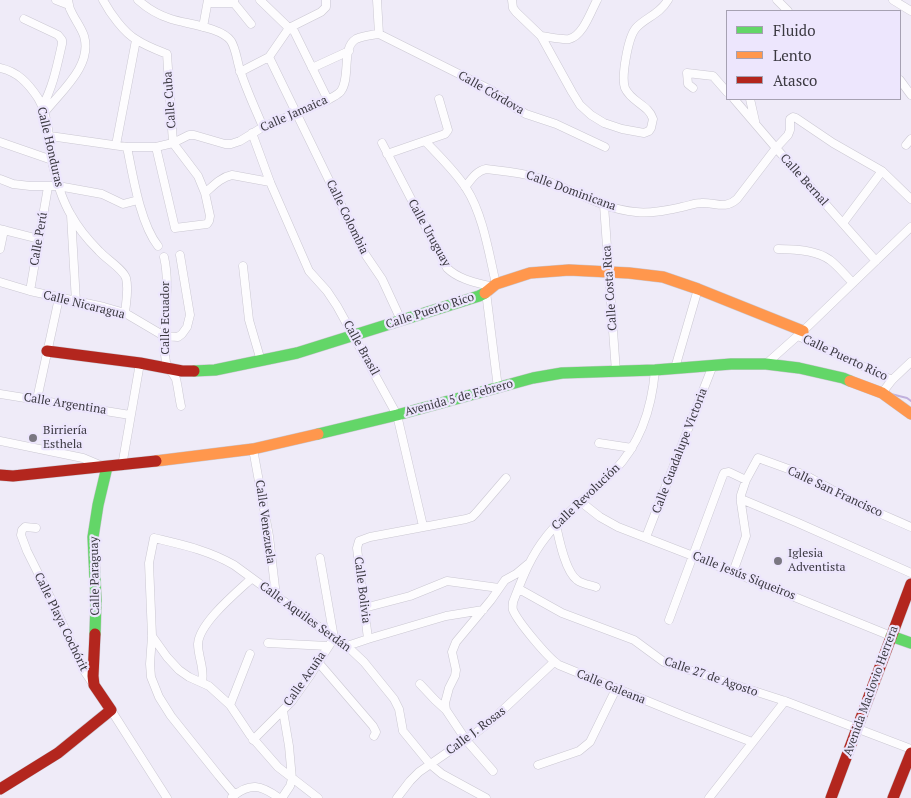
<!DOCTYPE html>
<meta charset="utf-8">
<style>
body{margin:0}
#map{position:relative;width:911px;height:798px;overflow:hidden;background:#efebf8;font-family:"PT Serif",serif}
canvas{display:block}
.legend{position:absolute;left:726px;top:10px;width:175px;height:90px;box-sizing:border-box;background:#ede6fd;border:1px solid #a6a1b2;margin:0;padding:6px 9px;list-style:none;font-size:15px;color:#3b3941}
.legend li{display:flex;align-items:center;gap:10px;height:25px}
.legend b{width:25px;border:1px solid #a6a1b2}
</style>
<div id="map">
<canvas width="911" height="798"></canvas>
<ul class="legend">
<li><b style="height:6px;background:#63d668"></b>Fluido</li>
<li><b style="height:6px;background:#ff974d"></b>Lento</li>
<li><b style="height:6px;background:#b3261e"></b>Atasco</li>
</ul>
</div>
<script>
const c = document.querySelector('canvas').getContext('2d');
c.lineJoin = 'round';
function strokePath(path, color, width, dash) { c.strokeStyle = color; c.lineWidth = width; c.lineCap = dash ? 'butt' : 'round'; c.setLineDash(dash || []); c.stroke(path); }
function drawText(font, color, halo, rows, align = 'center') {
  c.font = font + ' "PT Serif",serif'; c.lineWidth = 4.5; c.setLineDash([]); c.textBaseline = 'middle'; c.strokeStyle = halo; c.fillStyle = color; for (const [text, x, y, turn = 0] of rows) {
    c.save(); c.translate(x, y); c.rotate((+turn || 0) * Math.PI / 180); c.textAlign = isNaN(turn) ? turn : align; if (halo) c.strokeText(text, 0, 0); c.fillText(text, 0, 0); c.restore();
  }
}
strokePath(new Path2D(`
 M891,394L907,398L911,401`), '#c0b0dd', 2);
const street = new Path2D(`
 M56,0L69,5
 M103,0C110,13 124,33 137,40C146,46 157,50 167,54L173,143L198,176L205,193L210,216L209,221L207,224L175,228L156,147
 M138,0C148,9 158,15 171,19C186,24 221,27 231,41C236,49 237,61 240,70C246,89 255,108 263,127
 M234,0V3L251,24
 M260,0L289,28L294,31L328,100
 M377,0L379,34
 M512,0L513,8L516,12L541,36L572,92L580,105L591,115L604,123L622,129L644,133L649,131L651,128L653,119C649,105 631,102 625,88C621,77 628,37 636,28C646,17 659,15 668,0
 M777,0L788,11
 M893,0L911,11
 M208,3H234
 M24,19L58,35L62,40V44C57,66 53,87 42,107
 M203,27L208,0
 M379,34L491,90L517,109L526,114L556,124L605,147
 M541,36C550,37 561,40 569,39C583,36 591,11 597,0
 M269,57L365,254L382,279L401,320
 M0,68C18,72 28,83 38,98C49,117 49,140 52,161C56,180 61,198 71,215C78,228 89,241 99,251C106,259 123,269 126,278C129,289 126,302 125,313
 M312,68L349,51
 M240,72L269,57L289,28L321,12L326,7V0
 M900,80L911,95
 M693,88L688,84L687,73L713,76L727,92
 M734,99L776,148L876,261
 M750,99L755,121
 M44,113C60,92 93,66 84,36C81,27 75,20 71,11C69,8 69,4 68,0
 M252,133L270,182L309,271L327,291L337,306L397,415L423,526
 M50,136L127,147H156L173,143L189,135H194L225,144H231L240,141L263,127L328,100C332,97 338,95 341,91C351,77 341,48 356,39C363,36 372,35 379,34
 M425,141C439,156 455,171 466,188C483,214 489,254 496,284
 M0,142L52,160
 M382,143L447,268C459,280 478,283 493,287
 M116,145L136,40
 M906,145L911,139
 M127,147C133,176 140,223 158,246
 M387,154L445,134L448,130L439,99
 M0,179L13,184L30,186H58L102,194L123,204L138,200
 M465,187C471,180 476,171 486,169C502,171 519,172 535,177C569,187 600,209 636,212C651,214 668,210 682,207C688,206 695,203 701,203C715,202 725,210 737,199L776,148L788,135L790,130V119L793,117L796,118L833,143L882,171L911,199
 M205,193C213,186 221,177 232,175L270,182
 M604,205L616,372
 M71,215L76,302
 M843,223L882,171
 M0,229L39,239
 M0,249L4,230
 M778,249C795,249 816,250 830,260C838,266 846,276 853,283
 M164,257C172,291 160,328 166,362C168,369 173,373 176,379C178,387 179,397 181,406
 M243,266L249,320L261,361
 M0,282L30,291L104,307L125,313L164,336L178,337L182,334L187,327L190,315L180,255
 M30,291L48,187
 M486,292L498,388
 M798,336L892,380
 M766,364L803,331L911,227
 M675,368L698,289
 M655,370C652,407 640,444 614,471C592,494 565,512 546,537C530,557 522,579 513,602C513,606 512,606 513,610C518,622 548,658 559,665L684,716L752,742
 M882,393L892,380L911,362
 M0,394L130,415
 M37,399L59,298
 M0,441L83,458L102,466
 M599,443L632,448
 M253,449L269,536L276,596
 M122,466L140,363
 M741,499L796,522L911,573
 M581,502L600,517L618,527L693,556L891,636
 M556,525C559,539 565,571 577,580C582,584 590,585 596,587
 M36,528L25,527L22,530L21,535L27,551L55,607L83,669L93,684
 M646,537L713,365
 M733,572L746,536L741,503V495L746,480L758,458L805,475L856,503L911,527
 M519,589L562,613L634,640L664,662L785,701L911,749
 M364,608L410,596L447,581L499,588
 M669,620L723,475L724,473L729,472L746,480
 M152,636L167,657L179,670L189,677L209,686L230,705L250,735L278,767L318,798
 M368,639L357,548L359,541L370,537L466,519L472,517L476,513L506,478
 M268,643L328,646
 M347,646L368,639L446,616L483,610
 M318,662L373,726L376,732L374,736
 M202,682C205,669 198,657 198,644C199,623 237,592 252,578
 M420,684L435,700L446,710
 M230,705L250,654
 M111,710L167,798
 M253,740L292,701L309,677L334,638L320,558
 M538,765L579,751L590,742L616,689
 M493,771L466,740L446,710L445,703L449,688L455,676L456,670L452,652L456,642L491,600L505,580L516,574L528,564
 M235,795L219,776L171,716L159,697L151,677L150,664L152,636L149,563L154,538C183,545 208,550 234,565L334,638L347,646L364,662L394,699L399,709L403,731L430,764L442,774L486,798
 M232,797C250,782 261,785 279,798
 M282,798L290,786L292,779L289,746L283,711
 M397,798L410,781L419,772L477,732L491,721L554,662
 M709,798L785,701`);
const fast = new Path2D(`
 M194,371L215,370L297,353L479,296L485,293
 M318,434L397,415L533,378L562,373L655,370L731,364H766L799,368L843,378L850,381
 M95,634L96,600L93,537L98,505L107,467
 M891,636L911,643`);
const slow = new Path2D(`
 M485,293L496,284L530,273L569,270L629,273L663,277L698,289L803,331
 M850,381L882,393L911,414
 M156,461L253,449L318,434`);
const jam = new Path2D(`
 M47,351L140,363L182,371H194
 M0,475L13,476L156,461
 M0,789L58,753L111,710L94,685L93,676L95,634
 M831,798L911,584
 M893,798L911,753`);
strokePath(street, '#cac7d1', 9);
strokePath(fast, '#cac7d1', 12);
strokePath(slow, '#cac7d1', 12);
strokePath(jam, '#cac7d1', 12);
strokePath(street, '#fdfcfe', 8);
strokePath(fast, '#63d668', 11);
strokePath(slow, '#ff974d', 11);
strokePath(jam, '#b3261e', 11);
for (const [x, y, r, color] of [
 [33,438,5,"#7a7781"],
 [778,561,5,"#7a7781"]
]) { const dot = new Path2D(); dot.arc(x, y, r, 0, 2 * Math.PI); c.fillStyle = color; c.fill(dot); strokePath(dot, '#ede6fd', 2); }
drawText('12px', '#3b3941', '#ede6fd', [
 ["Calle Córdova",491,93,30],
 ["Calle Cuba",170,100,-94],
 ["Calle Jamaica",294,114,-24],
 ["Calle Honduras",50,147,77],
 ["Calle Bernal",804,180,48],
 ["Calle Dominicana",571,191,20],
 ["Calle Colombia",347,217,64],
 ["Calle Uruguay",429,233,61],
 ["Calle Perú",39,239,-80],
 ["Calle Costa Rica",610,288,-94],
 ["Calle Nicaragua",84,305,14],
 ["Calle Puerto Rico",430,311,-18],
 ["Calle Ecuador",166,318,-90],
 ["Calle Brasil",361,348,61],
 ["Calle Puerto Rico",845,358,25],
 ["Avenida 5 de Febrero",459,398,-15],
 ["Calle Argentina",65,404,9],
 ["Calle Guadalupe Victoria",680,451,-69],
 ["Calle San Francisco",835,492,25],
 ["Calle Revolución",586,497,-44],
 ["Calle Venezuela",265,522,82],
 ["Calle Paraguay",95,576,-91],
 ["Calle Jesús Siqueiros",744,576,22],
 ["Calle Bolivia",362,590,83],
 ["Calle Aquiles Serdán",305,617,36],
 ["Calle Playa Cochórit",61,622,64],
 ["Calle 27 de Agosto",711,677,19],
 ["Calle Acuña",305,679,-55],
 ["Calle Galeana",611,687,22],
 ["Avenida Maclovio Herrera",871,691,-70],
 ["Calle J. Rosas",476,731,-37]
]);
drawText('12px', '#3b3941', '#ede6fd', [
 ["Birriería",43,431],
 ["Esthela",43,445],
 ["Iglesia",788,554],
 ["Adventista",788,568]
], 'left');
</script>
